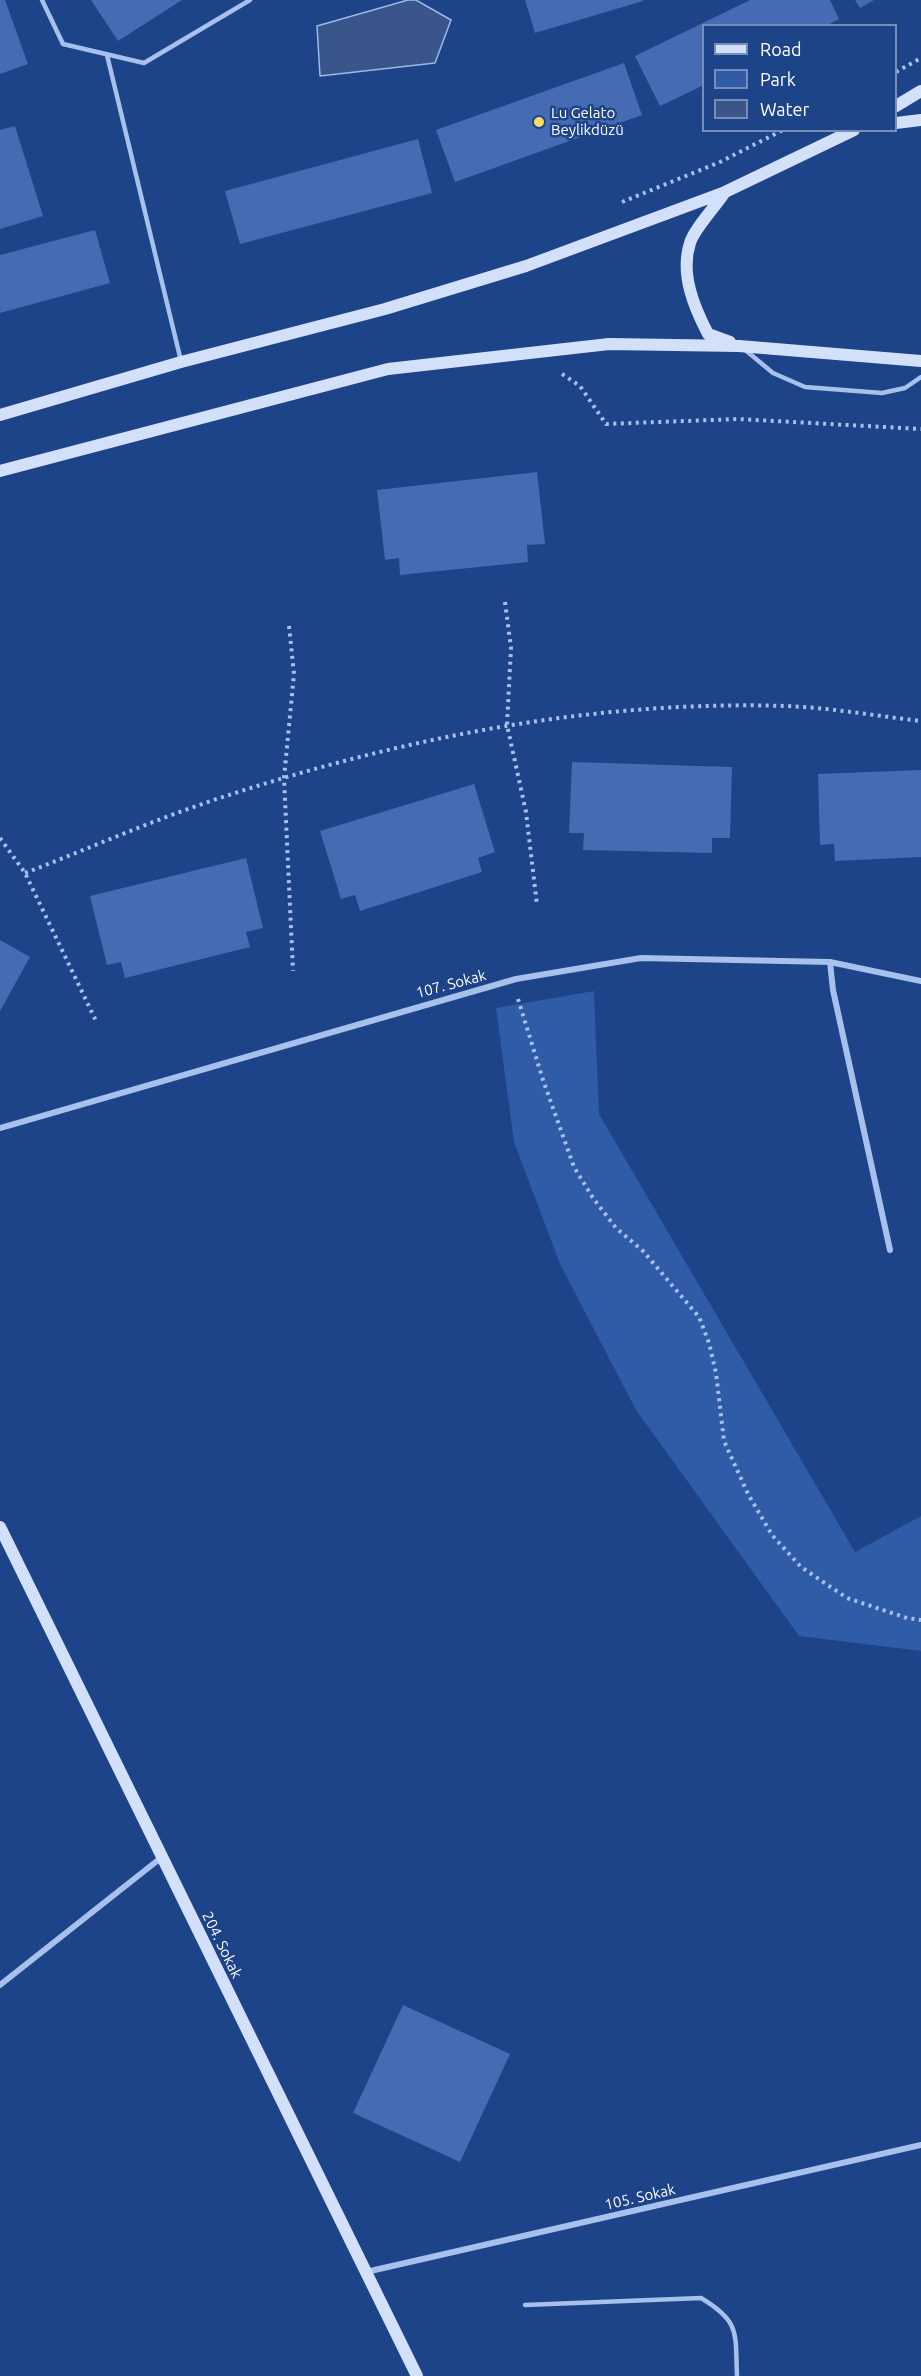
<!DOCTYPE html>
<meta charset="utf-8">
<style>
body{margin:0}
#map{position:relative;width:921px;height:2376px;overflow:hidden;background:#1d4389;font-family:Ubuntu,sans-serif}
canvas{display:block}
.legend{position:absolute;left:702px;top:24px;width:195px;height:108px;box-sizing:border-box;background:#1d4389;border:2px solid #778eb8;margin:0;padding:8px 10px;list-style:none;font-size:18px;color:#fff}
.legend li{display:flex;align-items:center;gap:12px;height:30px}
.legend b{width:30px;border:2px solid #778eb8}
</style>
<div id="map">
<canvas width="921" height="2376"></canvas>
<ul class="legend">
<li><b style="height:8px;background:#d3e0f9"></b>Road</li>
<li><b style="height:16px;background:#305ba6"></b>Park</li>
<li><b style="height:16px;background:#395589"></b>Water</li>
</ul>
</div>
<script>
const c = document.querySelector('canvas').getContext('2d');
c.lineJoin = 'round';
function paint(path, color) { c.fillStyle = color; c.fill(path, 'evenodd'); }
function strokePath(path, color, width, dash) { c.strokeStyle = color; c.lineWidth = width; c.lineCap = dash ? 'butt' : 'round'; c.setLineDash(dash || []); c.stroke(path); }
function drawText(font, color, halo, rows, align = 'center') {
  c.font = font + ' Ubuntu,sans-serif'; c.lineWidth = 5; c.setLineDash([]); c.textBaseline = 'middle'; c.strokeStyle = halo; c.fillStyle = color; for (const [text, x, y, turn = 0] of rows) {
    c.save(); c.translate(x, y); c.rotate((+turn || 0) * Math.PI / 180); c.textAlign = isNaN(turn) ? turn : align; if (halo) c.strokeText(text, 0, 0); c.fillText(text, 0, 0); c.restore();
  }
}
paint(new Path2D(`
 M594,991L599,1114L855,1552L921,1516V1651L799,1636L636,1410L560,1264L514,1142L496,1008Z`), '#305ba6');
const water = new Path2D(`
 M408,0H416L451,20L435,63L320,76L317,26Z`);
paint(water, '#395589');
strokePath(water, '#9abaed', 1.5);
paint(new Path2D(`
 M0,0H5L28,64L0,74Z
 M91,0H182L118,41Z
 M525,0H643V1L535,33Z
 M750,0H830L839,19L826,26H704V85L660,106L635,56Z
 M855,0H874L860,8Z
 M624,63L642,115L455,182L436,130Z
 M15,126L43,216L0,229V130Z
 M418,139L432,193L240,244L225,191Z
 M95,230L110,283L0,313V255Z
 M537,472L545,544L527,545L528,562L400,575L399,558L385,560L377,490Z
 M572,762L732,767L730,838H712V853L583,850L584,833H569Z
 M921,770V857L835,861L834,844L820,845L818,774Z
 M474,784L495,852L478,858L482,872L360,911L355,895L341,899L320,831Z
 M246,858L263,928L246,932L250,947L125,978L121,962L107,965L90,896Z
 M0,940L30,957L0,1011Z
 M403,2005L510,2054L460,2162L353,2113Z`), '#456cb2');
strokePath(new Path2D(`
 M896,72L921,58
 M622,202L720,162L783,130
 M562,374L580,386L606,424L738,419L921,429
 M505,602L511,648L507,725L526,812L537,905
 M289,626L294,674L284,778L293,971
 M0,838L25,873L97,1023
 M25,873C93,847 162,816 232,794C411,736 599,700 787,706C832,708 877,716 921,721
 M518,999L543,1080L574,1167L593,1198L616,1228L643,1251L699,1317L709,1343L716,1373L724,1441L748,1494L772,1535L801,1567L847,1598L907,1618L921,1620`), '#a7c0ec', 4, [3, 4.5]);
strokePath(new Path2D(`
 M42,0L63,44L144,63L250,0
 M107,55L181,361
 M744,349L773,373L805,387L882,393L905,388L921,377
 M525,2305L701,2298C741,2322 735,2333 737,2376`), '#a7c0ec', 4.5);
strokePath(new Path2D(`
 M830,962L833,990L890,1250
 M0,1128L516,979L641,958L830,962L921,981
 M0,1985L162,1857
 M366,2272L921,2145`), '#a7c0ec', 6);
strokePath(new Path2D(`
 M896,106L921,91
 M896,123L921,120
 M725,192C716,206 694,229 690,243C680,274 694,307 708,334L730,342
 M0,415L181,362L385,309L526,266L725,192L854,130
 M0,471L388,369L609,344L739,346L921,361
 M0,1527L417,2376`), '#d3e0f9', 12);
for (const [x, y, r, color] of [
 [539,122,6,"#fbdd65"]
]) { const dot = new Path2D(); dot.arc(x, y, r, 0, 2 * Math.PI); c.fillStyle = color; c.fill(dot); strokePath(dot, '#1d4389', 2); }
drawText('15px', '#fff', '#1d4389', [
 ["Lu Gelato",551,113],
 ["Beylikdüzü",551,130]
], 'left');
drawText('15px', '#fff', '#1d4389', [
 ["107. Sokak",451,984,-15],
 ["204. Sokak",222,1945,64],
 ["105. Sokak",640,2197,-13]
]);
</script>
